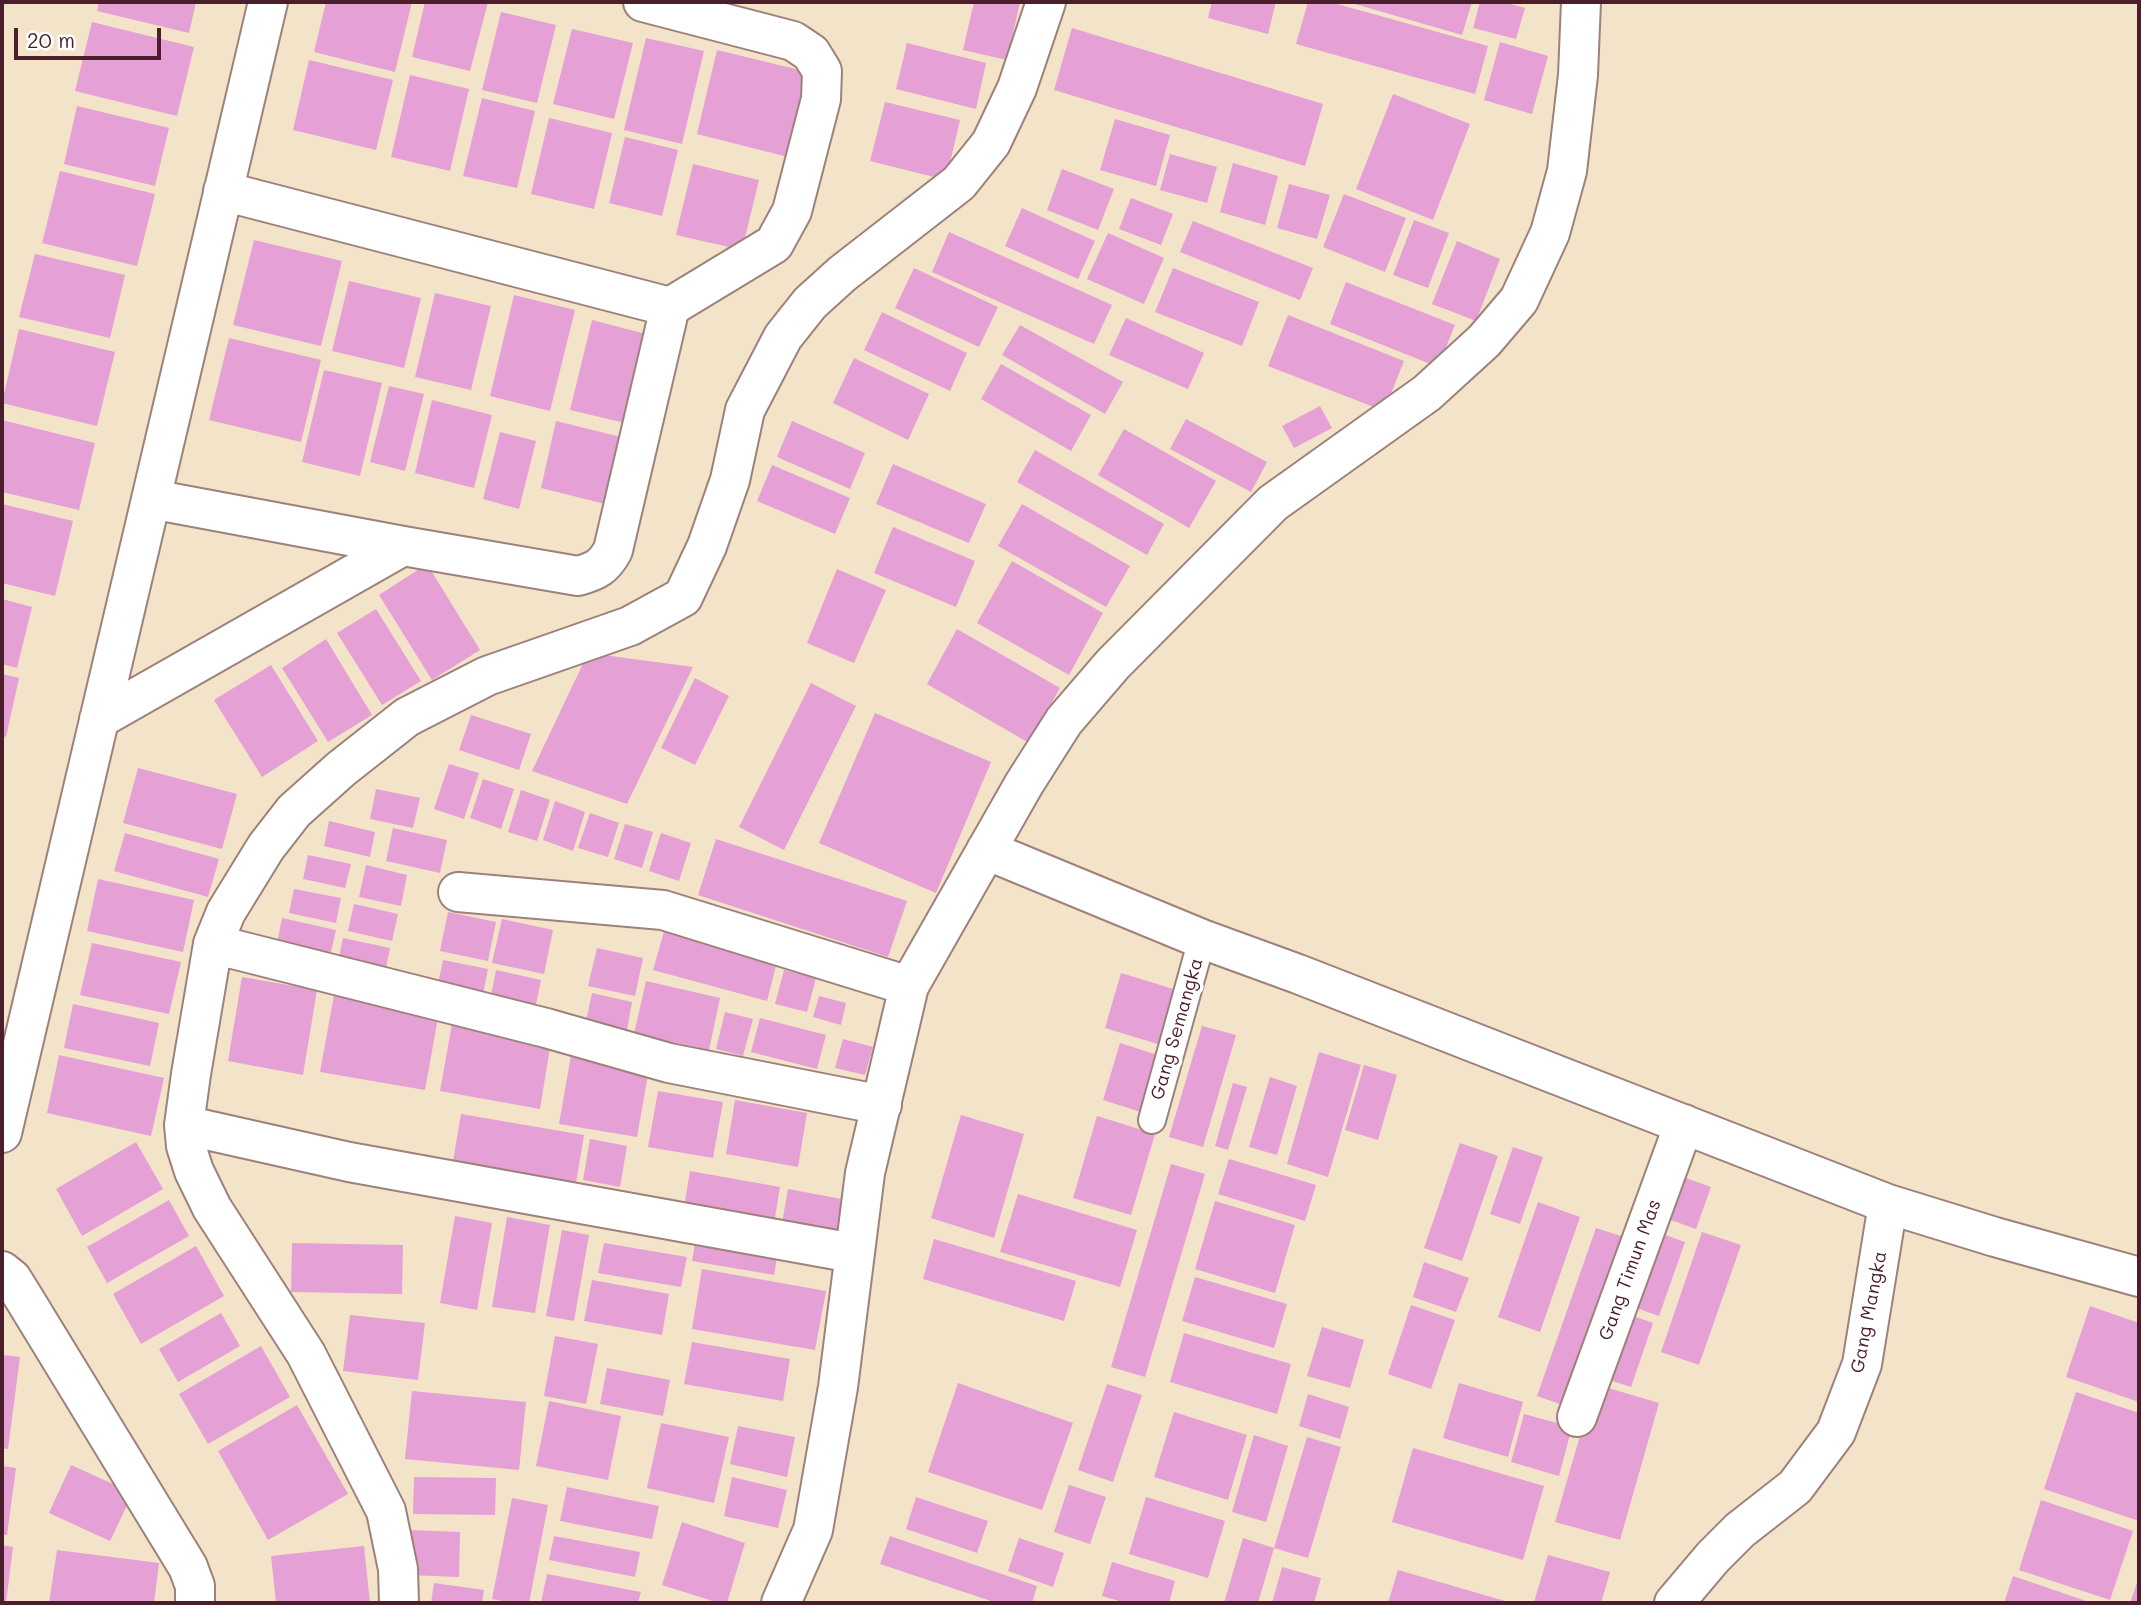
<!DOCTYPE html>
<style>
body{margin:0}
#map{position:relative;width:2141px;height:1605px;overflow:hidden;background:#f3e3c9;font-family:Mali,sans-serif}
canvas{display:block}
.frame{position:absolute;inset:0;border:4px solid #4a1f2b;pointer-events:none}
.scale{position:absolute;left:14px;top:28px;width:147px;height:32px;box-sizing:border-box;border:4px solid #4a1f2b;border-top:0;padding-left:9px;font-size:21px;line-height:24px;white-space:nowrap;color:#4a1f2b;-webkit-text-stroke:5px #fff;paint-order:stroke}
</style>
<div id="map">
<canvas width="2141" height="1605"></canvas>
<div class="frame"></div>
<div class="scale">20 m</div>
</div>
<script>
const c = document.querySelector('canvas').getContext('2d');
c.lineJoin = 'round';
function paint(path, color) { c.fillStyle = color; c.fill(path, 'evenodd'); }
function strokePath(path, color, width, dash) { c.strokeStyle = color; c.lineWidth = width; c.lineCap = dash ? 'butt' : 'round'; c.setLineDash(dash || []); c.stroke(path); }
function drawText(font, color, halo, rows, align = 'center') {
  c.font = font + ' Mali,sans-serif'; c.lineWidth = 7; c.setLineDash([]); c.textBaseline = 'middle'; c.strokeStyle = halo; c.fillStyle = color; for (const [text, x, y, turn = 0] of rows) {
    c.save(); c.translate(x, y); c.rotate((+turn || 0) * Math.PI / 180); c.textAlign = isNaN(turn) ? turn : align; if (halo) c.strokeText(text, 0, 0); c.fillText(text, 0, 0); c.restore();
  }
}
paint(new Path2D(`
 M99,2H196L189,33L97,11Z
 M326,2H412L395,72L314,52Z
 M425,2H488L470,71L412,57Z
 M974,2H1020L1007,60L963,50Z
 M1212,2H1276L1268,34L1208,18Z
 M1308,2H1330L1488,46L1475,94L1296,44Z
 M1348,2H1472L1462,35Z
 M1480,2H1503L1525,8L1516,39L1473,28Z
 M501,12L556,25L537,103L482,90Z
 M92,22L194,47L177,116L75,91Z
 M1072,28L1323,104L1305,166L1054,90Z
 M572,29L633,43L614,119L553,104Z
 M646,38L704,51L682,144L624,130Z
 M1500,42L1548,56L1532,114L1484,100Z
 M907,43L986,63L976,109L896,89Z
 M717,50L812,73L792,158L697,134Z
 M309,60L393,80L376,150L293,130Z
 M410,75L469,89L450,171L391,157Z
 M1393,94L1470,124L1433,220L1356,189Z
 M482,98L535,111L517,188L463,176Z
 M885,102L960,120L946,180L870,161Z
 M77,106L169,128L155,186L64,164Z
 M549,118L612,133L594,209L531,194Z
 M1115,119L1170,135L1156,186L1100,170Z
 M625,137L678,150L662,216L609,203Z
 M1170,154L1217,167L1207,203L1160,190Z
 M1233,163L1278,176L1265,225L1220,212Z
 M693,164L759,180L742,250L676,235Z
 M1062,169L1114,189L1098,230L1047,210Z
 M60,171L155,194L137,266L42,243Z
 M1289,184L1330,195L1317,239L1277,228Z
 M1344,194L1406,218L1385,272L1323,247Z
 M1131,198L1173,214L1161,245L1119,229Z
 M1022,208L1095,241L1078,279L1005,246Z
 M1414,220L1449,233L1428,288L1393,275Z
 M1193,221L1313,268L1300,300L1180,252Z
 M949,232L1112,305L1094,344L932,272Z
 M1108,233L1164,258L1144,304L1087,279Z
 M254,240L342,261L321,346L233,325Z
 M1457,241L1500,259L1476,321L1432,304Z
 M35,254L125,275L110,338L19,317Z
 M914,268L998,307L979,347L895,308Z
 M1173,268L1259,302L1242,346L1155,312Z
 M349,281L421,298L404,368L332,351Z
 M1346,282L1455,325L1438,367L1330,324Z
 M435,293L491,306L471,390L415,377Z
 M514,295L575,310L550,411L490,396Z
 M882,312L967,353L950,391L864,350Z
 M1288,315L1404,361L1384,411L1268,366Z
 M1126,318L1204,353L1188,389L1109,355Z
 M592,320L646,334L625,423L570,410Z
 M1020,325L1123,382L1105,414L1002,355Z
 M19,329L115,352L97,426L2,403Z
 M229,338L321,360L301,442L209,420Z
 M854,358L929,394L908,440L833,403Z
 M1001,364L1091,415L1071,451L981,399Z
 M324,370L382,383L360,476L302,462Z
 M389,386L424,394L405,471L370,462Z
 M432,400L492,415L474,488L415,473Z
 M1320,406L1332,428L1294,448L1282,426Z
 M1186,419L1267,462L1251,492L1170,449Z
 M2,420L95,443L79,510L2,492Z
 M556,421L625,438L609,505L541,488Z
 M792,421L865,453L850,489L777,457Z
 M1124,429L1216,481L1189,528L1098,475Z
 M500,432L536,441L519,509L483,499Z
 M1035,450L1164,524L1147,555L1017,482Z
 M893,464L986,504L969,543L876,504Z
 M772,465L850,498L835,534L757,501Z
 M2,504L73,521L55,596L2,583Z
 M1022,504L1130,566L1106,607L998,546Z
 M893,527L975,561L956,607L874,573Z
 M1012,561L1103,613L1069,675L977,623Z
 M427,564L480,650L432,680L379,595Z
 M837,569L886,590L854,663L807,643Z
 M2,599L32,607L17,668L2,664Z
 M376,609L421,681L382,705L337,633Z
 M957,629L1060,688L1029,743L927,684Z
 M326,639L372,715L328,742L282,668Z
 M588,653L693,667L627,804L532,771Z
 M271,665L318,741L262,777L214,700Z
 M2,674L19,678L6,737L2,736Z
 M695,678L729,696L695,765L661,748Z
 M811,683L856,706L784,850L739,827Z
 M875,713L991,762L936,893L819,843Z
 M471,715L531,734L519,770L459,750Z
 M449,764L479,773L464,819L434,809Z
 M138,768L237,794L222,849L123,823Z
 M483,779L514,789L501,829L470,818Z
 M376,789L420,798L413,828L370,819Z
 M521,790L550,800L537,841L508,832Z
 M555,801L585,812L573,851L543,840Z
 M590,813L619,823L608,857L578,848Z
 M329,821L375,832L370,857L324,846Z
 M625,824L653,832L642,868L614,859Z
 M393,828L447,840L440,873L386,861Z
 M125,833L219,859L208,897L114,871Z
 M661,833L691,843L679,881L649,871Z
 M716,839L907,901L888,957L698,895Z
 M308,855L351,864L345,888L303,879Z
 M366,865L407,875L401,906L359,897Z
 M98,879L194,900L183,952L87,931Z
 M294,889L341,898L336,923L289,913Z
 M354,904L398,914L392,941L348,931Z
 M448,912L496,922L488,961L440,951Z
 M282,918L336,930L328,965L275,954Z
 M502,919L553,930L544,974L492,963Z
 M665,928L778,958L767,1001L653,970Z
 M343,938L390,948L384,978L337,967Z
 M92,943L181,962L169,1014L80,995Z
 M597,948L643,958L635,996L588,986Z
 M443,960L488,969L482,999L437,989Z
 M496,970L541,980L534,1014L489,1005Z
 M784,970L816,978L807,1012L775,1004Z
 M1121,973L1180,991L1164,1046L1105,1028Z
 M242,977L317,990L303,1075L228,1061Z
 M646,981L720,998L709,1050L634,1034Z
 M592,993L632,1002L627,1030L586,1021Z
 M334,995L439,1012L425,1090L320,1072Z
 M819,996L846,1003L841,1025L813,1017Z
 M73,1004L159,1023L150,1066L64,1048Z
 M725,1012L753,1019L743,1056L716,1049Z
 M760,1018L826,1035L817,1069L751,1052Z
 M452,1024L551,1041L540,1109L440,1091Z
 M1202,1026L1236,1035L1203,1147L1169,1137Z
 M843,1039L873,1047L865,1075L835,1068Z
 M1120,1043L1161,1056L1144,1113L1103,1100Z
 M1319,1052L1361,1065L1328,1177L1287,1164Z
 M59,1055L164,1078L151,1136L47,1113Z
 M571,1055L649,1069L637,1137L559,1124Z
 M1364,1065L1397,1075L1378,1140L1345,1130Z
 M1270,1077L1297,1086L1277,1155L1249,1147Z
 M1233,1083L1247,1087L1228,1150L1215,1146Z
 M658,1091L723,1102L713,1158L648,1147Z
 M735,1100L807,1113L798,1167L726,1154Z
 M461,1114L584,1135L575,1189L452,1167Z
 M961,1115L1024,1134L994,1238L931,1218Z
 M1097,1116L1155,1134L1131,1215L1073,1198Z
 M590,1139L627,1146L620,1187L583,1180Z
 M136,1142L163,1189L82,1236L56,1189Z
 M1460,1143L1498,1156L1462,1261L1424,1248Z
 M1513,1147L1543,1157L1520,1224L1490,1214Z
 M1229,1159L1316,1185L1305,1221L1218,1194Z
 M1171,1164L1205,1174L1145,1377L1111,1367Z
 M690,1171L780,1187L774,1223L684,1207Z
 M1672,1173L1711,1187L1696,1229L1657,1215Z
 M788,1189L847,1200L841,1233L782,1223Z
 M1018,1194L1137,1230L1120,1287L1000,1252Z
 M169,1200L189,1236L107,1283L87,1247Z
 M1215,1201L1295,1225L1275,1293L1195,1269Z
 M1538,1202L1580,1217L1540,1332L1498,1317Z
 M455,1216L492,1223L477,1310L440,1303Z
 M507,1217L550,1225L535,1313L492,1307Z
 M1596,1228L1633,1240L1574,1409L1537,1396Z
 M562,1230L589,1235L574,1321L546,1316Z
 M697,1231L779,1246L774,1275L692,1261Z
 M1654,1231L1685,1242L1659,1316L1628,1305Z
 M1702,1232L1741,1245L1699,1365L1661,1352Z
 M934,1239L1076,1281L1064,1321L923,1279Z
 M292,1243L403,1245L402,1294L291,1292Z
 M604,1243L687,1257L681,1287L598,1273Z
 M196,1246L224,1296L141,1344L113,1294Z
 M1424,1262L1469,1278L1456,1312L1413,1297Z
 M702,1269L826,1291L815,1350L692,1329Z
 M1195,1277L1287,1304L1274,1348L1182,1321Z
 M592,1280L669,1294L662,1335L584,1321Z
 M1411,1305L1455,1320L1431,1389L1388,1374Z
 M2090,1306L2139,1323V1402L2066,1377Z
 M1619,1311L1653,1323L1631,1387L1597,1376Z
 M221,1313L240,1346L178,1382L159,1349Z
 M350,1315L425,1323L418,1380L343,1371Z
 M1322,1327L1364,1340L1350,1388L1307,1376Z
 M1184,1333L1291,1364L1277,1414L1170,1382Z
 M555,1336L598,1344L586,1404L544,1396Z
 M692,1342L790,1359L783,1401L684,1384Z
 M261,1346L290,1397L208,1444L179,1394Z
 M2,1355L20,1357L8,1449L2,1448Z
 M607,1368L670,1380L663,1416L600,1404Z
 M958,1383L1073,1423L1042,1510L928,1472Z
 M1459,1383L1523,1402L1508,1457L1443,1438Z
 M1107,1384L1142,1395L1113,1482L1078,1470Z
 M1595,1384L1659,1403L1620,1540L1555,1522Z
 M412,1391L526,1402L519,1470L405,1459Z
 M2076,1392L2139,1413V1521L2044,1489Z
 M1308,1394L1349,1407L1340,1439L1299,1426Z
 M549,1401L621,1416L608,1480L536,1466Z
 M297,1405L348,1494L268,1540L218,1451Z
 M1174,1412L1247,1435L1228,1500L1154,1477Z
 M1524,1414L1572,1427L1559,1476L1511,1462Z
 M661,1423L729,1437L714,1503L647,1488Z
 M738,1426L795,1437L787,1477L730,1464Z
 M1254,1435L1288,1446L1266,1522L1232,1512Z
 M1307,1437L1341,1447L1308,1558L1274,1548Z
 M1413,1448L1544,1486L1523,1560L1392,1522Z
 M71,1465L133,1493L110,1541L49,1513Z
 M2,1466L16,1468L7,1535H2Z
 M414,1477L496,1478L495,1515L413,1514Z
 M732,1477L787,1490L778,1528L724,1516Z
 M1069,1485L1106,1497L1090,1544L1054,1532Z
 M567,1487L659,1506L652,1539L560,1521Z
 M916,1497L988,1521L977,1553L906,1529Z
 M1146,1497L1225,1521L1208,1578L1129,1554Z
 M512,1498L548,1505L529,1603H512L492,1599Z
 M2041,1500L2133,1531L2110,1600L2019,1570Z
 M682,1522L745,1543L727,1603H719L662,1585Z
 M408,1530L460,1532L459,1577L407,1575Z
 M554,1536L640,1552L635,1577L549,1560Z
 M890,1536L1037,1586L1032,1603H997L880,1564Z
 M1019,1538L1064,1553L1053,1587L1008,1571Z
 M1243,1538L1274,1548L1258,1603H1224Z
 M2,1545L13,1547L6,1603H2Z
 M364,1546L370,1603H276L271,1556Z
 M57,1550L159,1563L154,1603H49Z
 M1548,1555L1610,1572L1601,1603L1534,1602Z
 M1112,1562L1175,1581L1169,1603H1126L1102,1596Z
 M1282,1567L1321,1578L1314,1603H1272Z
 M1398,1570L1512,1603H1388Z
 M547,1574L641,1592L638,1603H541Z
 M2013,1576L2092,1603H2004Z
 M2139,1577V1603H2130Z
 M434,1583L484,1590L482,1603H431Z`), '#e5a0d5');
const lane = new Path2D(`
 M1152,1120L1202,939`);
const street = new Path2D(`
 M643,2L793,41L811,53L822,71L821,99L792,211L774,244L670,307
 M151,499L403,546L578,576C596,571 604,567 613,550L670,307L223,191
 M99,719L403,546
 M986,850L1202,939L1298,974L1888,1204L1995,1237L2139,1277
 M458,892L663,910L909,986
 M213,944L546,1028L669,1063L882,1105
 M184,1125L349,1162L853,1253
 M2,1133L268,2
 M2,1271L12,1279L25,1300L188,1567L195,1586V1603
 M1577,1417L1684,1124
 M399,1603L398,1569L386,1511L306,1354L212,1208L194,1171L186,1146L184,1125L191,1074L213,944L226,912L266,847L294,811L341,769L407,717L487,676L630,626L683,597L707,546L730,480L745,410L783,337L810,303L842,274L959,183L991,143L1017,88L1046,2
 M781,1603L813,1530L838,1387L865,1173L909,986L1024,784L1064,721L1113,664L1273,503L1427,393L1484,341L1519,300L1550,233L1567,171L1578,75L1581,2
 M1674,1603L1713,1557L1740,1530L1795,1487L1836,1432L1862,1364L1888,1204`);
strokePath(lane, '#9e817a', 30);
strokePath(street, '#9e817a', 42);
strokePath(lane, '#fff', 26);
strokePath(street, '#fff', 38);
drawText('19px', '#4a1f2b', '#fff', [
 ["Gang Semangka",1177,1029,-74],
 ["Gang Timun Mas",1630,1270,-70],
 ["Gang Mangka",1869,1312,-79]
]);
</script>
